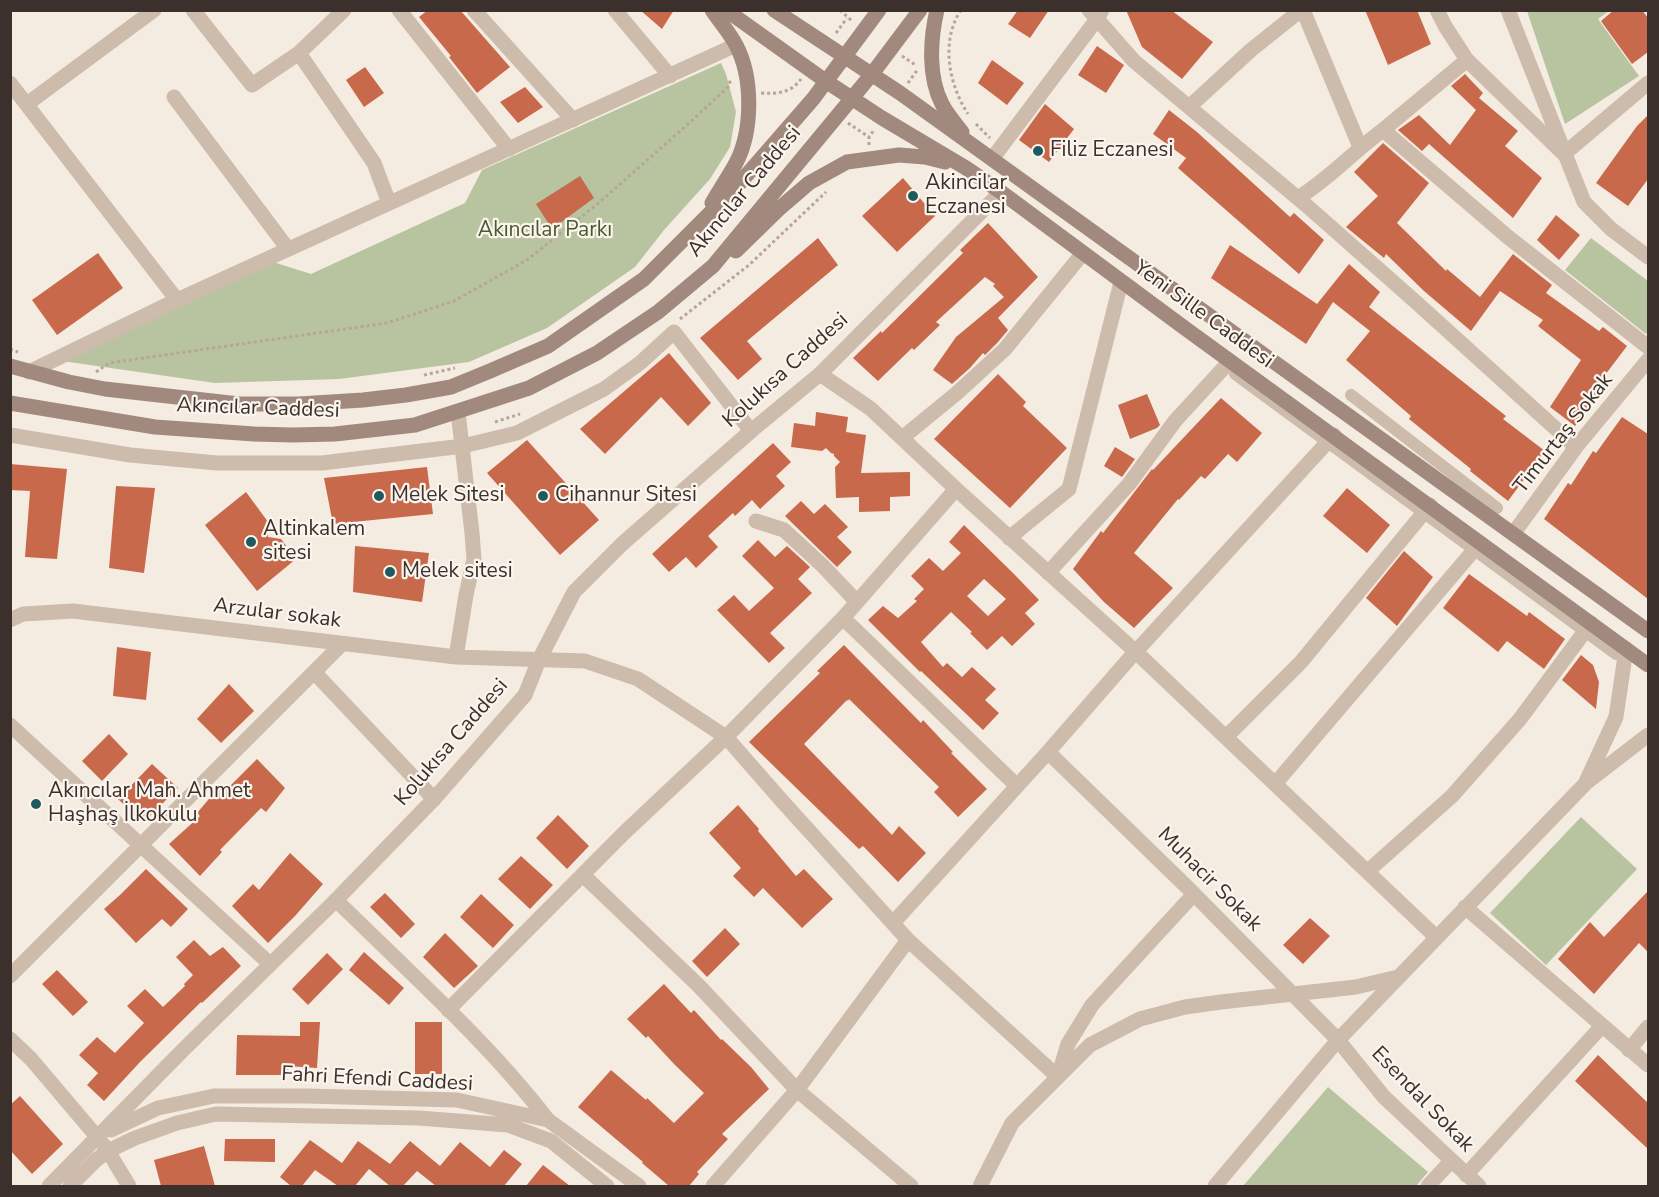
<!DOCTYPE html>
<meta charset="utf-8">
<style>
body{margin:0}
#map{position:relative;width:1659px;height:1197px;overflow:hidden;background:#f4ebe1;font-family:"Nunito Sans",sans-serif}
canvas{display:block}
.frame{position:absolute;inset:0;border:12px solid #3b302b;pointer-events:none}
</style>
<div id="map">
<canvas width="1659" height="1197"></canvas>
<div class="frame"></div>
</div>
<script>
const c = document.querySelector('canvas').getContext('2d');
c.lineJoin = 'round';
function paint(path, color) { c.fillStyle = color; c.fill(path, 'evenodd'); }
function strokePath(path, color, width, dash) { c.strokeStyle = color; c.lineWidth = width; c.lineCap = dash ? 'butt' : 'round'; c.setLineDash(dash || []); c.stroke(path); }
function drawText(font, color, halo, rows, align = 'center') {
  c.font = font + ' "Nunito Sans",sans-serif'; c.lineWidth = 4.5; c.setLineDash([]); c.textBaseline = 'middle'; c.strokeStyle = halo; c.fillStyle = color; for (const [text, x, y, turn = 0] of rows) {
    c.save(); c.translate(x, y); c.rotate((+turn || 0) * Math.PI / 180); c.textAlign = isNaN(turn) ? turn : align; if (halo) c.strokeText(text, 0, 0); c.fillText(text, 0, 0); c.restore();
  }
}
paint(new Path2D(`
 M1527,11H1609L1598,19L1639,76L1565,124Z
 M721,63L726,74L736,112L730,147L710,179L664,230L635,267L547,328L469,362L339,379L215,383L69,362L65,361L273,262L311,274L465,203L482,170Z
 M1591,238L1648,281V331L1646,334L1565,270Z
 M1581,817L1637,869L1546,965L1490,913Z
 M1328,1087L1428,1172L1416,1186H1243Z`), '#b8c4a0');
paint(new Path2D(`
 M428,10H460L510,67L477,93L449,57L451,56L419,17Z
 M640,10H674L662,29Z
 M1018,10H1049L1030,38L1008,24Z
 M1126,10H1171L1213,42L1182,79L1142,47Z
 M1365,10H1417L1431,44L1388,65Z
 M1614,10H1642L1648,18V52L1632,64L1601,21Z
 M1097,46L1124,65L1106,93L1078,75Z
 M992,60L1024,83L1007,105L978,83Z
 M365,67L384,93L364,107L346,80Z
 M1465,74L1483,93L1479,98L1518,131L1505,146L1542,178L1513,218L1429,144L1422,151L1398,130L1419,115L1450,145L1476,110L1451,86Z
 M525,87L543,107L518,123L500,102Z
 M1045,104L1074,129L1049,162L1019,140Z
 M1169,110L1197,132L1290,217L1294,213L1324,240L1299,274L1178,168L1186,158L1153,134Z
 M1648,115V179L1628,206L1596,183L1637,126Z
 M1383,143L1429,183L1397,223L1446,271L1447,269L1480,297L1513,254L1552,285L1546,293L1599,331L1603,327L1627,346L1596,387L1602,392L1575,426L1550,407L1581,360L1538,326L1543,320L1500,291L1471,331L1424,291L1386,254L1384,258L1346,227L1378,196L1354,172Z
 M580,176L594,198L552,229L536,204Z
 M903,178L935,216L897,252L862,216Z
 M1556,215L1580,235L1559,260L1537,240Z
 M988,223L1038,277L998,318L1008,330L998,342L985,355L983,353L970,368L952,384L933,370L956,337L1004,297L993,286L995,284L985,277L936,322L940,325L914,350L912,348L878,381L853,358L881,331L882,333L963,253L960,250Z
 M818,238L838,265L747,341L762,359L738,380L700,338Z
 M1230,245L1317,304L1349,264L1380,292L1369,307L1506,416L1503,419L1545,451L1508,501L1470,471L1471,469L1409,419L1411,416L1346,360L1370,331L1333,302L1306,344L1211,278Z
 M98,253L123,288L57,335L32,300Z
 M669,353L711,403L688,426L661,397L605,454L580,429Z
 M998,374L1026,402L1023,406L1067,448L1010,508L934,439Z
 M1147,394L1160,425L1157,428L1130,439L1118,405Z
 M1221,398L1262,433L1237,462L1228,454L1205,479L1201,476L1179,500L1178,499L1134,553L1173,588L1134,628L1104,602L1073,569L1101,531L1103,533L1152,469L1153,470Z
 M816,412L848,417L846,432L866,435L861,473L910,472V496L890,497V511L859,512V497L836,498L835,467L840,462L834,456V454L831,453L826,448L822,451L791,447L794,423L815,426Z
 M1622,417L1648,434V599L1544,519L1568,483L1571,485L1593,451L1596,453Z
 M527,440L599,520L560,555L487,473Z
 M773,443L791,462L776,476L785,486L760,509L752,500L735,516L733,513L708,536L718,547L696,568L686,557L669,572L652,554Z
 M1115,447L1135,459L1122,477L1104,466Z
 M10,464L67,469L57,559L25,557L30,491L10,490Z
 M427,467L433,514L333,524L324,478Z
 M116,486L155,488L144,573L109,568Z
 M1347,488L1390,525L1367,553L1323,516Z
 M246,492L274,530H268V537L281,539L296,559L257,591L205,525Z
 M801,501L814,514L825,504L848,527L837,537L852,552L837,567L785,516Z
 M964,525L1014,574L1039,600L1025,613L1035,624L1012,646L1002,636L987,650L970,633L972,632L951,612L921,642L943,667L947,663L962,677L972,667L996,689L985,700L999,713L983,730L921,671L920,672L868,620L883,606L898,618L917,601L914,599L924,589L911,576L929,558L943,571L961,553L949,542ZM984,579L1006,599L988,616L967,596Z
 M758,540L775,557L787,546L810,567L798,579L812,593L770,633L785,648L769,663L717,610L734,595L749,611L774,588L742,556Z
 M355,546L429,553L422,602L353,592Z
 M1404,551L1433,577L1397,626L1366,598Z
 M1469,574L1527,616L1529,612L1565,639L1544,669L1507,641L1498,652L1443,608Z
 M844,645L921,723L923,720L953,752L951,753L987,789L958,817L934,792L939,787L849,699L848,701L847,700L804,744L892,835L899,826L926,853L898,882L863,846L859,849L749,742L820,673L817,671Z
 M117,647L151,652L146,700L113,696Z
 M1581,655L1593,665L1599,682L1596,709L1562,680Z
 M229,684L254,711L221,743L197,719Z
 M109,734L128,754L102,781L82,761Z
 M257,759L285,788L266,812L261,808L220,850L222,852L200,876L169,844L200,816L197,813L220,786L225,791Z
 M152,764L178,788L143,823L118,799Z
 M738,805L759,829L758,831L796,876L804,869L833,899L802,928L763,888L754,897L733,876L741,868L709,833Z
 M558,815L589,846L567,869L536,838Z
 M290,853L323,884L295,916L268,943L232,906L253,884L259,890Z
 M521,856L553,885L530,909L498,879Z
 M146,869L188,909L171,927L162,919L136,943L104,909L120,895Z
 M1648,891V952L1639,943L1594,994L1558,959L1590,922L1604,937Z
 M385,893L415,924L401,938L370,907Z
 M481,894L514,925L493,948L460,917Z
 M1310,918L1330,936L1303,964L1283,945Z
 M725,928L740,944L707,977L692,961Z
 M445,933L478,966L454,988L423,957Z
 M194,940L210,956L223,947L241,966L202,1003L201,1002L140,1062L104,1101L87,1085L98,1073L79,1055L97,1037L115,1053L144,1023L127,1006L145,989L163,1007L185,986L184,984L193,975L176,957Z
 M364,952L404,988L389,1005L349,970Z
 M327,953L343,969L308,1005L292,989Z
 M57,970L88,1002L73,1016L42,984Z
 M664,984L691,1013L694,1010L721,1040L722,1039L751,1067L769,1089L722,1134L728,1139L697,1172L699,1174L689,1186H669L642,1163L643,1162L578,1107L611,1070L646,1100L647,1098L674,1123L704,1093L675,1065L648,1036L646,1038L627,1019Z
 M300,1022H320L317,1068L288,1066V1075H236L237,1035L300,1036Z
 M415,1022H442V1074H415Z
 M1598,1055L1648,1103V1149L1575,1081Z
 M20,1096L63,1144L32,1174L10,1150V1105Z
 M225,1139H275V1162L224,1161Z
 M310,1140L342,1163L358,1141L390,1164L410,1141L440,1166L460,1142L490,1167L504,1150L522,1164L504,1186H436L417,1171L403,1186H390L369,1169L355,1186H338L315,1170L302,1186H291L280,1177Z
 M204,1146L215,1186H161L154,1160Z
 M543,1165L570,1186H526Z`), '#c8694b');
strokePath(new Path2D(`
 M840,10L853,22
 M961,10C940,41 949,85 968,114
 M836,33L847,18
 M902,56L917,66
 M908,83L918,69
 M761,93C778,94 791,93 801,79
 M848,123L869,137
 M976,124L990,138
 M869,145V137L874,130
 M680,319L749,265L826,192
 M10,349L18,352
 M96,372L109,363L387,323L454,301L527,260L601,201L688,124L728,87L731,79
 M424,375L455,368
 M495,422L520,414`), '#b9a596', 3, [3, 3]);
strokePath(new Path2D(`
 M1235,374L1616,654
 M1351,395L1497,508`), '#cdbbac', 12);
strokePath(new Path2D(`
 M193,10L252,85L299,53L344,10
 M399,10L509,149
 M474,10L573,120
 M615,10L670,76
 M1102,10L1097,19L1134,61L1306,205L1417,303L1576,447
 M1303,10L1360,147
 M1437,10L1445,26L1467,60
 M1508,10L1584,202L1611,229L1648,257
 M299,53L374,163L389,203
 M10,83L177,300
 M1648,83L1564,154L1467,60L1383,130L1508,237L1648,347
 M174,97L288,249
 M27,104L154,10
 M1189,107L1251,50L1301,10
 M992,159L1097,19L1089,10
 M1298,198C1329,179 1353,152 1383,130
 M29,372L177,300L736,45
 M820,374L871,409L956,489L1136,652L1436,937
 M10,435L130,455L217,463H322L463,446L517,433L604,389L640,363L674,332L751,431
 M902,438L957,393L1005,349L1083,253
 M756,521L784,530L823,566L857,602
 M1513,534L1576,447L1648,360
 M1009,538L1069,489L1121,282
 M1048,573L1129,484L1175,421L1230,361
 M843,618L1017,786
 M10,620L23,614L73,611L456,657L585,661L638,679L726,737L782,801L908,940L1058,1077L1090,1045L1140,1019L1185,1007L1221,1002L1356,987L1398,977
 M456,657L466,595L474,559L472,533L458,412
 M314,672L434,799
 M10,725L270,964
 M1226,737L1301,662L1430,505
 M1048,752L1187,887L1338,1040L1384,1097L1479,1186
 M1587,782L1648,735
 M1275,784L1480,543
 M1368,871L1452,796L1520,719L1591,623
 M583,875L698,985L797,1090L911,1186
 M336,900C408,971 486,1040 548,1120
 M1465,907L1648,1065
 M893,923L1048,752L1129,659L1334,435
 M10,976L342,644
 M448,1010L624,833L726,737L843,618L956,489
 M10,1039L31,1059L98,1138L108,1151L129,1186
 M1629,1050L1648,1027
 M1466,1175L1602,1026
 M713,1186L797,1090L908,940
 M980,1186L1012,1123L1058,1077L1068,1044L1092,1005L1194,894
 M1215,1186L1338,1040L1585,784L1616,717L1626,649
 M1428,1186L1451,1161`), '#cdbbac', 15);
strokePath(new Path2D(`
 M111,1130L158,1108L214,1096H307L457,1100L548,1120L639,1186
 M49,1186L183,1050L336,900L434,799L525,695L539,660L574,592L622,544L751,431L820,374L1001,192
 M70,1186L96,1160L108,1151L135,1138L177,1123L216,1114L419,1118L508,1125L551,1141L607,1186`), '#cdbbac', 15);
strokePath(new Path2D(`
 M712,10C720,22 730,33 736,45C753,77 753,130 736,163C729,176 720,189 712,203
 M726,10L827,82L882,118L966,168L1001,192L1186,329L1648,665
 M774,10L900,93L1648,631
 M937,10C930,40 928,77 942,104C947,114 955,123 962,132
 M736,251L780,208L809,183L847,162L899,155L925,157L945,162
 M10,366L69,382L105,389L239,404H299L363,400L406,395L451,387L490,371L548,346L644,279L738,185L813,99L879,10
 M10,403L155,427L254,434L293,435L335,434L415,425L529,388L597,353L658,312L713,266L872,74L920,10`), '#a18a7d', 15);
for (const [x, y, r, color] of [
 [1038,151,6,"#1f5a5e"],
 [913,196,6,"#1f5a5e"],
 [379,496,6,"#1f5a5e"],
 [543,496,6,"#1f5a5e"],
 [251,542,6,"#1f5a5e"],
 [390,572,6,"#1f5a5e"],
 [36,804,6,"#1f5a5e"]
]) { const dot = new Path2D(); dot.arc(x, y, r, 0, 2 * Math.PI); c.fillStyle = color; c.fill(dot); strokePath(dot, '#fbf5ee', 2); }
drawText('21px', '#3b302b', '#fbf5ee', [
 ["Filiz Eczanesi",1050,151],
 ["Akincilar",925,184],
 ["Eczanesi",925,208],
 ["Melek Sitesi",391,496],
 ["Cihannur Sitesi",555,496],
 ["Altinkalem",263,530],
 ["sitesi",263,554],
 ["Melek sitesi",402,572],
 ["Akıncılar Mah. Ahmet",48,792],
 ["Haşhaş İlkokulu",48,816]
], 'left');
drawText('21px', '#3b302b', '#fbf5ee', [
 ["Akıncılar Caddesi",745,192,-50],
 ["Yeni Sille Caddesi",1203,315,36],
 ["Kolukısa Caddesi",786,371,-42],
 ["Akıncılar Caddesi",258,409,2],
 ["Timurtaş Sokak",1564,434,-52],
 ["Arzular sokak",277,614,7],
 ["Kolukısa Caddesi",452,743,-49],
 ["Muhacir Sokak",1209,880,45],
 ["Fahri Efendi Caddesi",377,1080,3],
 ["Esendal Sokak",1422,1100,46]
]);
drawText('21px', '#4a5a2e', '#fbf5ee', [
 ["Akıncılar Parkı",545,231]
]);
</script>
